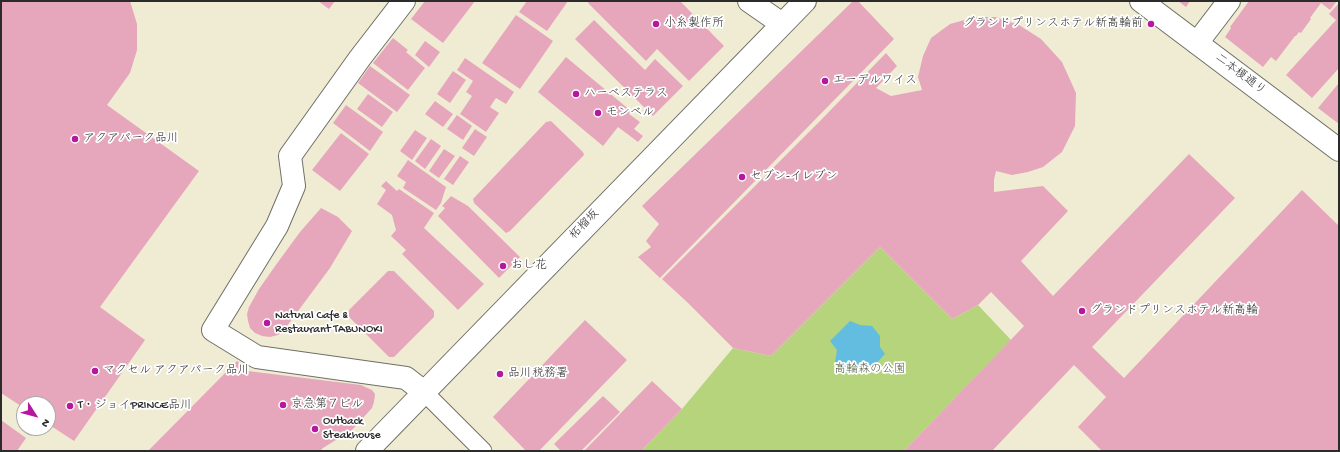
<!DOCTYPE html>
<meta charset="utf-8">
<style>
body{margin:0}
#map{position:relative;width:1340px;height:452px;overflow:hidden;background:#f0ecd4;font-family:"Gochi Hand",sans-serif}
canvas{display:block}
.frame{position:absolute;inset:0;border:2px solid #2b2b2b;pointer-events:none}
.north{position:absolute;left:16px;top:396px;width:40px;height:40px;box-sizing:border-box;background:#fff;border:1px solid #aaa;border-radius:50%;rotate:126deg;font-size:11px;font-weight:700;line-height:16px;text-align:center;color:#2b2b2b}
.north::after{content:'';display:block;margin:auto;width:14px;height:18px;background:#b5179e;clip-path:polygon(50% 0,100% 100%,50% 72%,0 100%)}
</style>
<div id="map">
<canvas width="1340" height="452"></canvas>
<div class="frame"></div>
<div class="north">N</div>
</div>
<script>
const c = document.querySelector('canvas').getContext('2d');
c.lineJoin = 'round';
function paint(path, color) { c.fillStyle = color; c.fill(path, 'evenodd'); }
function strokePath(path, color, width, dash) { c.strokeStyle = color; c.lineWidth = width; c.lineCap = dash ? 'butt' : 'round'; c.setLineDash(dash || []); c.stroke(path); }
function drawText(font, color, halo, rows, align = 'center') {
  c.font = font + ' "Gochi Hand","Klee One",sans-serif'; c.lineWidth = 3.5; c.setLineDash([]); c.textBaseline = 'middle'; c.strokeStyle = halo; c.fillStyle = color; for (const [text, x, y, turn = 0] of rows) {
    c.save(); c.translate(x, y); c.rotate((+turn || 0) * Math.PI / 180); c.textAlign = isNaN(turn) ? turn : align; if (halo) c.strokeText(text, 0, 0); c.fillText(text, 0, 0); c.restore();
  }
}
paint(new Path2D(`
 M880,247L952,319L978,305L1011,340L904,451H641L682,409L733,348L771,356Z`), '#b5d47b');
paint(new Path2D(`
 M850,321L860,325L872,326L880,336V347L885,354L866,374L842,372L835,362L837,350L830,341Z`), '#62bde0');
paint(new Path2D(`
 M1,1H130L137,24V50L130,73L107,105L199,171L100,307L145,340L74,441L48,424V404H24V408L1,393Z
 M318,1H335L329,9Z
 M425,1H475L443,43L411,19Z
 M527,1H568L547,31L519,12Z
 M589,1H680L724,46L689,81L657,49L646,61L588,3Z
 M853,1H858L894,39L660,278L638,257L651,247L646,241L659,224L642,206Z
 M1178,1H1190L1186,7Z
 M1249,1H1337L1330,10L1321,3L1310,18L1311,19L1301,33L1299,32L1296,36H1295L1276,61L1271,57L1263,67L1225,37L1231,28L1230,27Z
 M1339,3V68L1312,98L1286,75L1336,20L1329,14Z
 M516,15L553,41L520,89L482,63Z
 M975,17H995L1019,25L1041,39L1062,62L1076,93L1075,126L1062,152L1043,167L1028,172L1012,175L996,171L994,180V192L1043,186L1068,211L1021,261L1053,296L1189,154L1235,198L1092,347L1124,378L1302,190L1339,226V451H1102L1078,427L1106,397L1074,365L992,451H904L1024,326L991,292L978,305L952,319L880,247L771,356L733,348L687,302L662,279L821,120L886,53L897,66L876,88L891,96L922,90L918,77L923,56L931,38L950,24Z
 M594,20L645,70L655,59L683,86L653,116L575,39Z
 M393,38L408,50L406,52L425,68L408,90L373,63Z
 M425,41L440,52L429,67L415,55Z
 M566,57L631,111L629,114L640,122L634,129L643,136L638,142L618,127L603,146L538,92Z
 M465,58L514,92L506,104L496,98L490,107L499,113L486,132L460,114L472,96L466,92L473,81L457,70Z
 M370,66L410,95L397,112L358,83Z
 M453,71L466,80L450,103L437,94Z
 M1339,83V124L1318,108Z
 M368,94L393,112L382,127L357,109Z
 M435,101L453,114L443,127L425,114Z
 M346,105L383,132L370,151L333,123Z
 M457,115L472,126L463,140L447,129Z
 M551,121L583,152L584,155L510,231L506,233L474,203L473,199L546,122Z
 M475,129L487,137L474,156L462,148Z
 M415,130L427,138L412,160L400,151Z
 M341,133L369,154L340,191L312,170Z
 M431,139L441,146L425,169L415,161Z
 M444,149L455,156L439,178L429,171Z
 M460,156L469,162L453,185L444,179Z
 M408,160L446,187L441,203L436,210L403,188L406,182L397,176Z
 M386,181L397,191L399,189L434,213L424,228L484,284L458,310L402,254L406,250L391,236L396,230L392,215L377,204L386,190L381,186Z
 M451,196L468,206L520,257L499,278L438,216L445,208L442,206Z
 M321,208L338,217L352,231L330,268L284,330L278,335L270,337L262,336L255,333L250,328L248,321L247,314L249,307L259,289L278,262L300,232Z
 M388,271H394L434,311V317L394,357H389L349,317V310Z
 M585,320L627,360L539,451H526L493,417Z
 M237,361L248,371L361,385L372,390L375,394L374,402L372,408L352,430L323,448L320,451H148Z
 M652,381L682,409L641,451H584Z
 M603,396L620,412L581,451H561L554,444Z
 M1,420L26,438L17,451H1Z`), '#e6a7bc');
const pedestrian = new Path2D(`
 M424,392L483,451`);
const minor = new Path2D(`
 M404,1L360,58L290,156L294,186L277,226L213,330L257,357L406,378L424,392
 M1197,43L1229,1`);
const tertiary = new Path2D(`
 M749,1L782,24
 M1141,1L1339,150
 M367,451L805,1`);
strokePath(pedestrian, '#706f66', 19);
strokePath(minor, '#706f66', 24);
strokePath(tertiary, '#706f66', 24);
strokePath(pedestrian, '#fff', 17);
strokePath(minor, '#fff', 22);
strokePath(tertiary, '#fff', 22);
for (const [x, y, r, color] of [
 [656,24,4,"#b5179e"],
 [1151,24,4,"#b5179e"],
 [825,81,4,"#b5179e"],
 [576,94,4,"#b5179e"],
 [598,113,4,"#b5179e"],
 [75,139,4,"#b5179e"],
 [742,177,4,"#b5179e"],
 [503,266,4,"#b5179e"],
 [1082,311,4,"#b5179e"],
 [267,323,4,"#b5179e"],
 [95,371,4,"#b5179e"],
 [500,374,4,"#b5179e"],
 [283,405,4,"#b5179e"],
 [70,406,4,"#b5179e"],
 [315,429,4,"#b5179e"]
]) { const dot = new Path2D(); dot.arc(x, y, r, 0, 2 * Math.PI); c.fillStyle = color; c.fill(dot); strokePath(dot, '#fff', 1.5); }
drawText('12px', '#2b2b2b', '#fff', [
 ["小糸製作所",664,24],
 ["グランドプリンスホテル新高輪前",1143,24,"right"],
 ["エーデルワイス",833,81],
 ["ハーベステラス",584,94],
 ["モンベル",606,113],
 ["アクアパーク品川",83,139],
 ["セブン-イレブン",750,177],
 ["おし花",511,266],
 ["グランドプリンスホテル新高輪",1090,311],
 ["Natural Cafe &",275,316],
 ["Restaurant TABUNOKI",275,330],
 ["マクセル アクアパーク品川",103,371],
 ["品川税務署",508,374],
 ["京急第７ビル",291,405],
 ["T・ジョイPRINCE品川",78,406],
 ["Outback",323,422],
 ["Steakhouse",323,436]
], 'left');
drawText('12px', '#2b2b2b', '#fff', [
 ["二本榎通り",1240,75,37],
 ["柘榴坂",585,225,-46]
]);
drawText('12px', '#545e43', '#fff', [
 ["高輪森の公園",870,370]
]);
</script>
